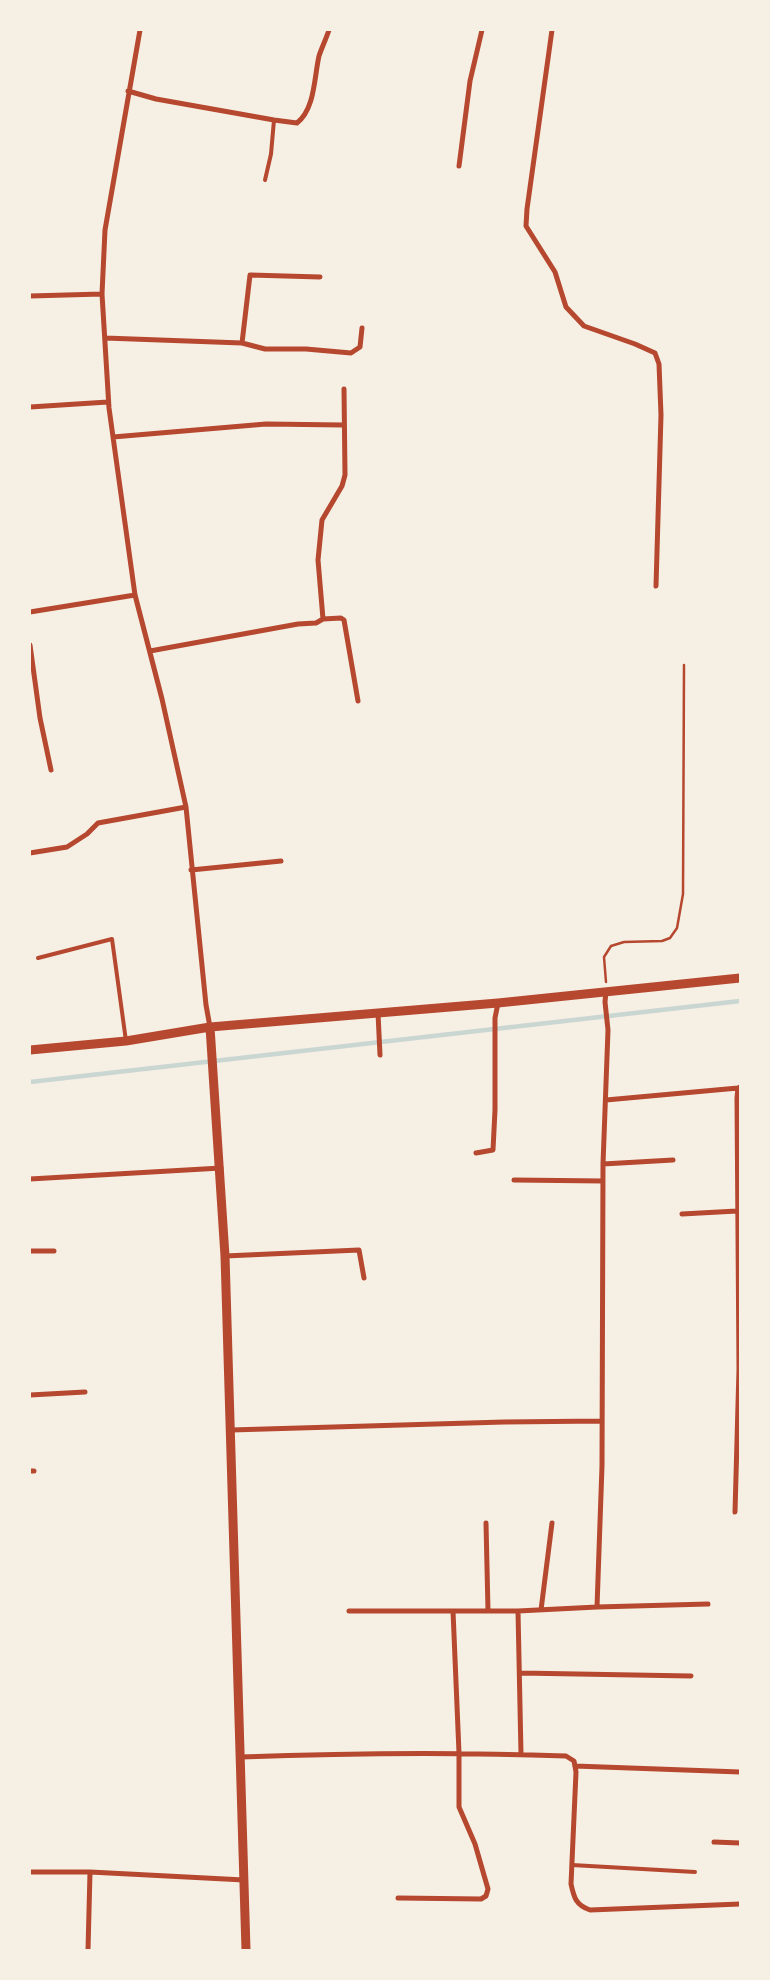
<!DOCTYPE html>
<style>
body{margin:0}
#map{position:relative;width:770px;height:1980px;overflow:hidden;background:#f6efe4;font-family:Signika,sans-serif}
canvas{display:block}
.frame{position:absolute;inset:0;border:31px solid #f6efe4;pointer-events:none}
</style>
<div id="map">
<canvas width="770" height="1980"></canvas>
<div class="frame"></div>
</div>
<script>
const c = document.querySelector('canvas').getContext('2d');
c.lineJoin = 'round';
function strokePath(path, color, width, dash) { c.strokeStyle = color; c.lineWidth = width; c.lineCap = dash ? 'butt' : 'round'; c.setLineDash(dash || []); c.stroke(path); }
strokePath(new Path2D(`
 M30,1082L740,1001`), '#c9d6d2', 4.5);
strokePath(new Path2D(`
 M606,982L604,957L611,946L624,942L662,941L670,938L677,928L683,894L684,665`), '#b5482f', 2.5);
strokePath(new Path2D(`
 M265,180L271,154L274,120
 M38,958L112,939L126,1041
 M572,1865L695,1872`), '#b5482f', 4);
strokePath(new Path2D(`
 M140,30L105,230L102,294L109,408L135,595L162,699L186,807L206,1005L210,1027
 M552,30L527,209L526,226L555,272L566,307L584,326L635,344L655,353L659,364L661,415L656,586
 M128,91L156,99L274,120L297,123C315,109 314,78 319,56C322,47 326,39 329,30
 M459,166L470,81L482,30
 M30,296L102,294
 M105,338L242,343L250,275L320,277
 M242,343L265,349H306L351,353L360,347L362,328
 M30,407L108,402
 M113,437L266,424L343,425
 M30,612L135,595
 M323,619L341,618L344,620L358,701
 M30,645L40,718L51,770
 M150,651L298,624L316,623L323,619L318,560L322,520L342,486L345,475L344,389
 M30,853L67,847L87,834L98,823L186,807
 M191,870L281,861
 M606,991L605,1002L608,1030L603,1164L602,1466L597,1607L708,1604
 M378,1013L380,1055
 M606,1100L738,1088
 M476,1153L493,1150L495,1110V1018L498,1003
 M603,1164L673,1160
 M30,1179L221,1168
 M514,1180L603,1181
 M682,1214L737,1211
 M30,1251H54
 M225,1256L359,1250L364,1278
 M30,1395L85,1392
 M231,1430L504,1422L602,1421
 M30,1471H34
 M735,1512L739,1369L737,1098L738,1088L740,1087
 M486,1523L488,1611
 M541,1610L552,1523
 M349,1611H518L597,1607
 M518,1611L521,1754
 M520,1673L691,1676
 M241,1757C349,1753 458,1752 566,1756L574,1761L576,1772L571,1884C574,1898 576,1905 590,1910L740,1904
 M575,1766L740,1772
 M714,1842L740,1843
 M30,1872H90L244,1880
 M398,1898L481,1899L486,1896L488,1889L475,1844L459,1807V1753L453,1611
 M88,1950L90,1872`), '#b5482f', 5);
strokePath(new Path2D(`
 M210,1027L225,1256L246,1950
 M30,1050L126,1041L210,1027L498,1003L740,978`), '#b5482f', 9);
</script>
